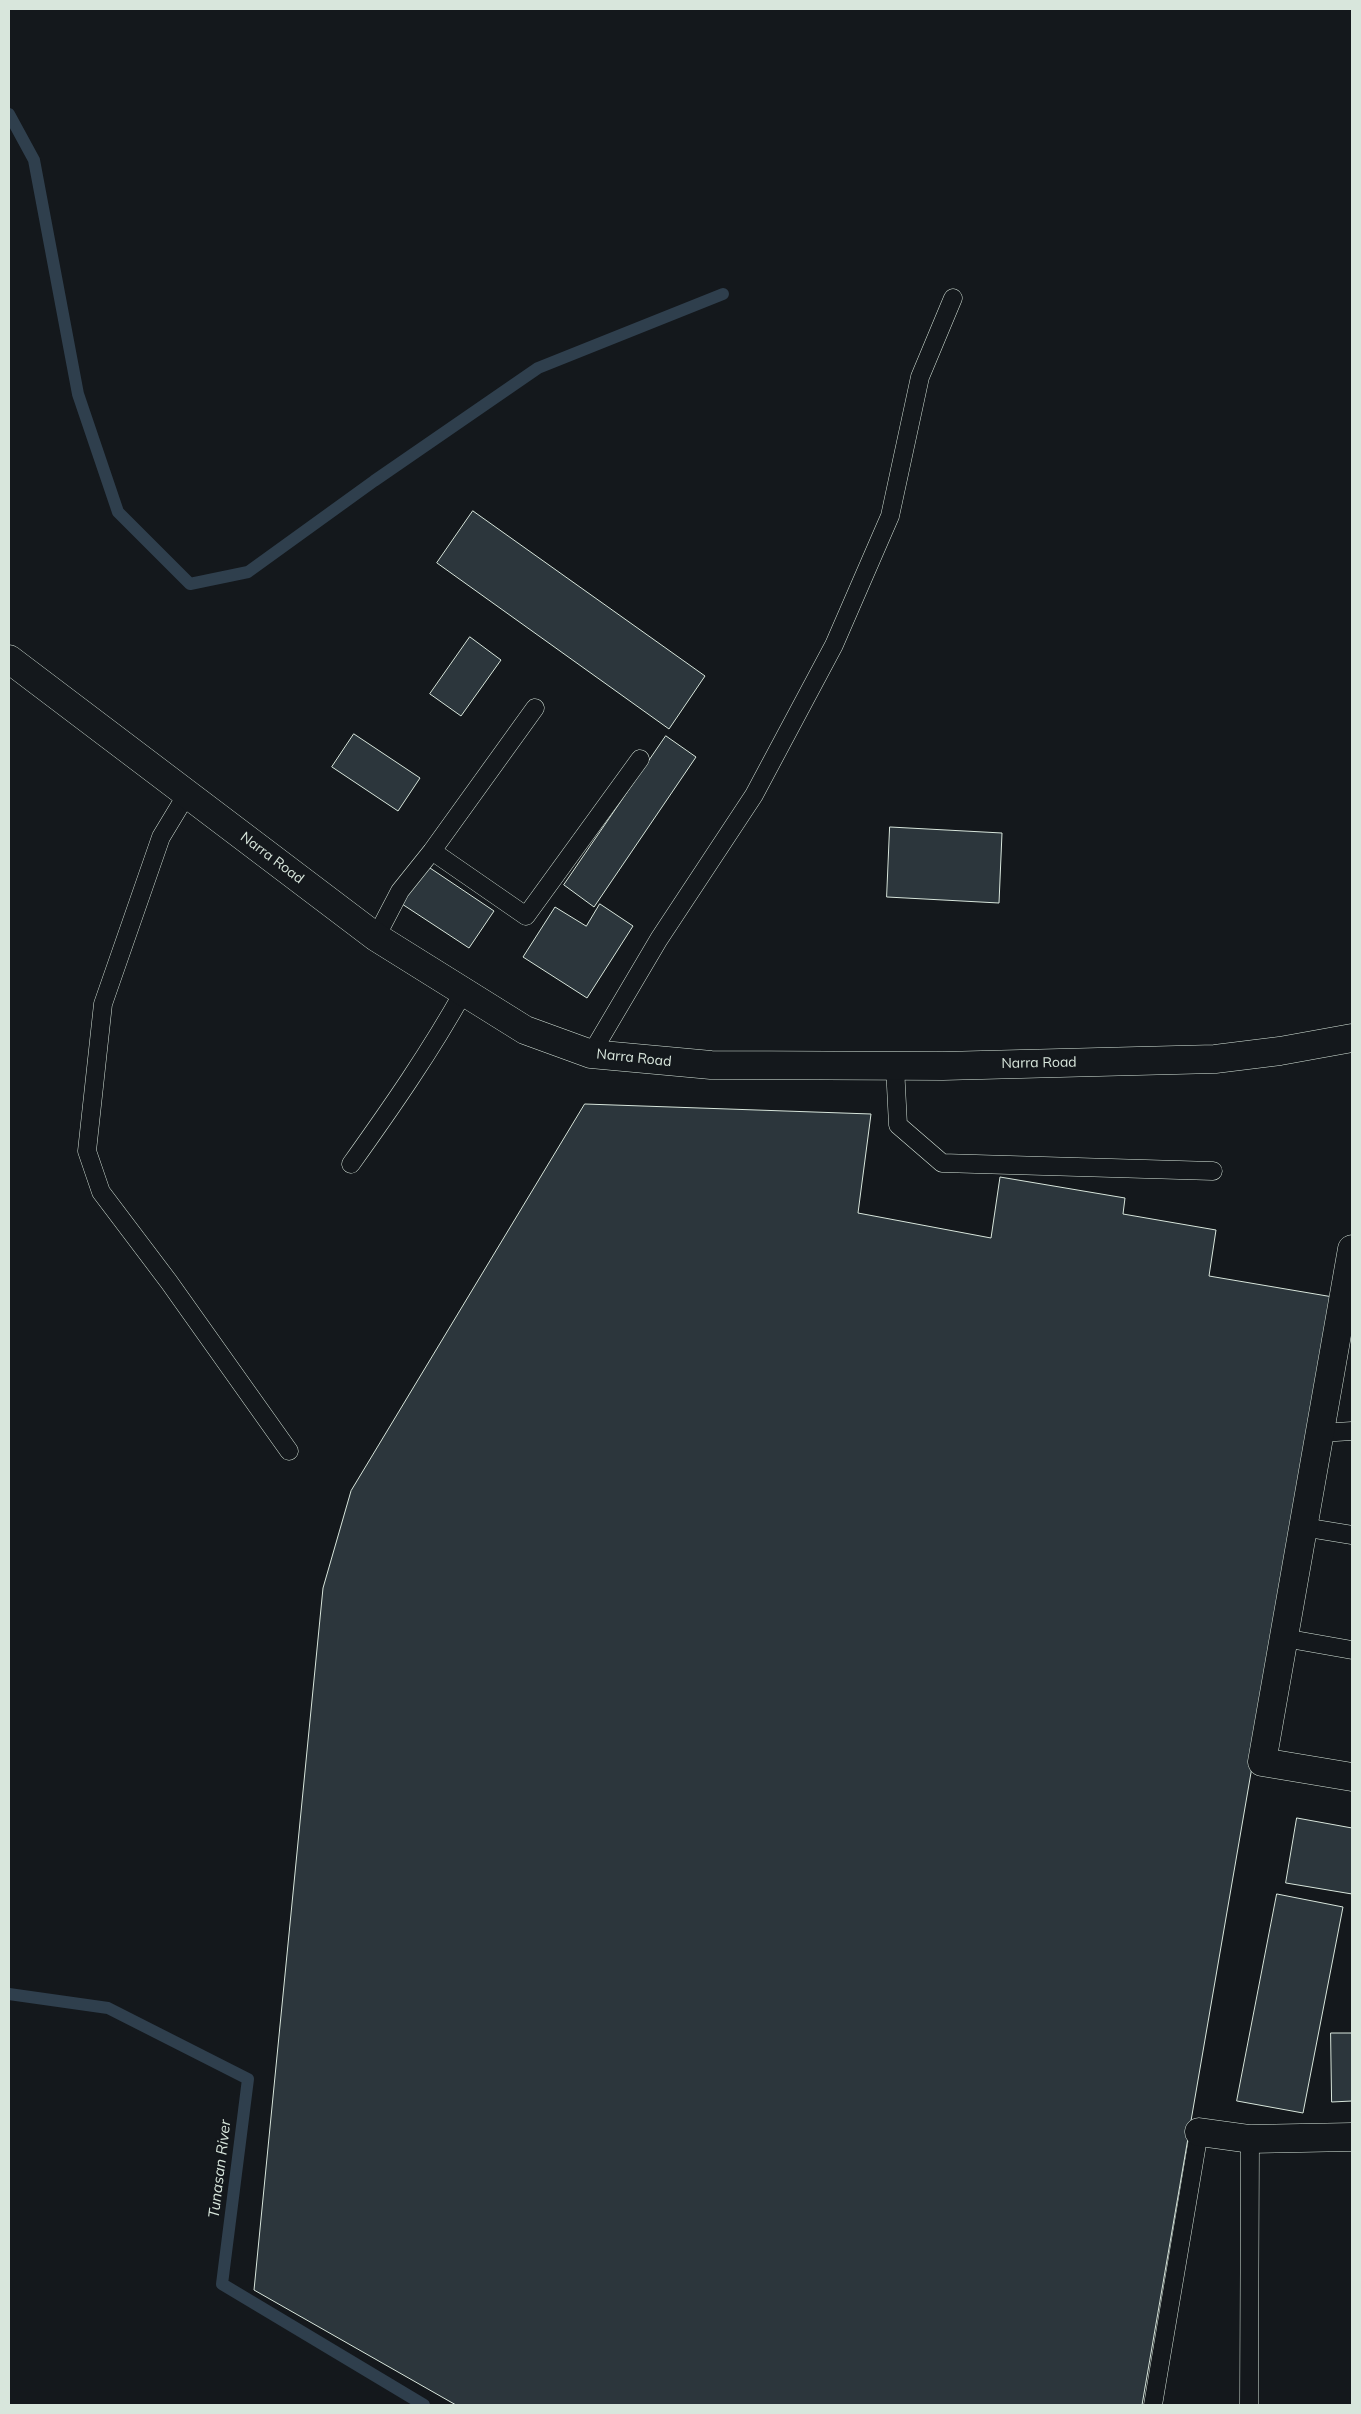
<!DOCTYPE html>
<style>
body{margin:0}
#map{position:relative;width:1361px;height:2414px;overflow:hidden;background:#14181c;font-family:Mulish,sans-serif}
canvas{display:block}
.frame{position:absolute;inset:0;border:10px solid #d8e6dc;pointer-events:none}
</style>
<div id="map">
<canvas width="1361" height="2414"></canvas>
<div class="frame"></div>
</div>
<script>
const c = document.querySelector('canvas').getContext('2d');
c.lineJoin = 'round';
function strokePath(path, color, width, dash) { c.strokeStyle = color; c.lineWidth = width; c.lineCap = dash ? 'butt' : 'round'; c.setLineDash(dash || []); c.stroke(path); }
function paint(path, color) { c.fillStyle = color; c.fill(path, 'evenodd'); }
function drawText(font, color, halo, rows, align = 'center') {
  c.font = font + ' Mulish,sans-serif'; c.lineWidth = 4; c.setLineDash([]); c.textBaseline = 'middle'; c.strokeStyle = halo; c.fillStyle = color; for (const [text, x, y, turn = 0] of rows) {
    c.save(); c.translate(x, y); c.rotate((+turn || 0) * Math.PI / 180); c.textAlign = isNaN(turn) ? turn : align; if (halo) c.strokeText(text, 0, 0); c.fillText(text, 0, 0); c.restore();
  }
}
strokePath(new Path2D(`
 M9,114L34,160L78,394L118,512L190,584L248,572L374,481L538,368L723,294
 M9,1994L108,2008L248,2079L222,2284L424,2405`), '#2f3f4d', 12);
const building = new Path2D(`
 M473,511L705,676L669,729L437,563Z
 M470,637L501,660L461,716L430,694Z
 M354,734L420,778L398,811L332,767Z
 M666,736L696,757L594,907L564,885Z
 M890,827L1002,833L999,903L887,897Z
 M427,866L494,911L469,948L402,904Z
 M600,904L633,926L587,998L523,957L555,907L586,926Z
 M585,1104L871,1114L858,1213L991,1238L1000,1177L1125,1198L1123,1214L1216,1230L1209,1276L1333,1297L1142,2405H456L254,2290L323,1588L351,1491Z
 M1297,1818L1352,1828V1894L1286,1883Z
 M1277,1894L1343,1907L1303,2113L1237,2101Z
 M1331,2033H1352V2101L1332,2102Z`);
paint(building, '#2c363c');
strokePath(building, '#d8e6dc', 1);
const lane = new Path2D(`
 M187,794L161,837L103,1004L87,1151L101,1192L169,1282L289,1451
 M432,851L526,916L640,759
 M376,937L400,891L432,851L535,708
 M591,1054L659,939L754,795L834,645L890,516L920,377L953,298
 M895,1066L898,1125L942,1163L1213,1171
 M351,1164C391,1108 430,1052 464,991
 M1320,1433L1352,1431
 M1303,1527L1352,1535
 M1284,1638L1352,1650
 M1153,2405L1199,2132
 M1249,2405L1250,2139`);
const street = new Path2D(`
 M1352,1249L1262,1762L1352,1777
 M1199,2132L1250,2139L1352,2137`);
const secondary = new Path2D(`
 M9,659L376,937L525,1030L591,1054L711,1065L943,1066L1215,1059L1280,1051L1352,1038`);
strokePath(lane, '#d8e6dc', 19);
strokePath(street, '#d8e6dc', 29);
strokePath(secondary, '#d8e6dc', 29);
strokePath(lane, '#14181c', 18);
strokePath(street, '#14181c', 28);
strokePath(secondary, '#14181c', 28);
drawText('14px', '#d8e6dc', '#14181c', [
 ["Narra Road",272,858,37],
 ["Narra Road",634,1058,6],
 ["Narra Road",1039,1063,-1]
]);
drawText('italic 15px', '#d8e6dc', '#14181c', [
 ["Tunasan River",220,2169,-83]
]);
</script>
